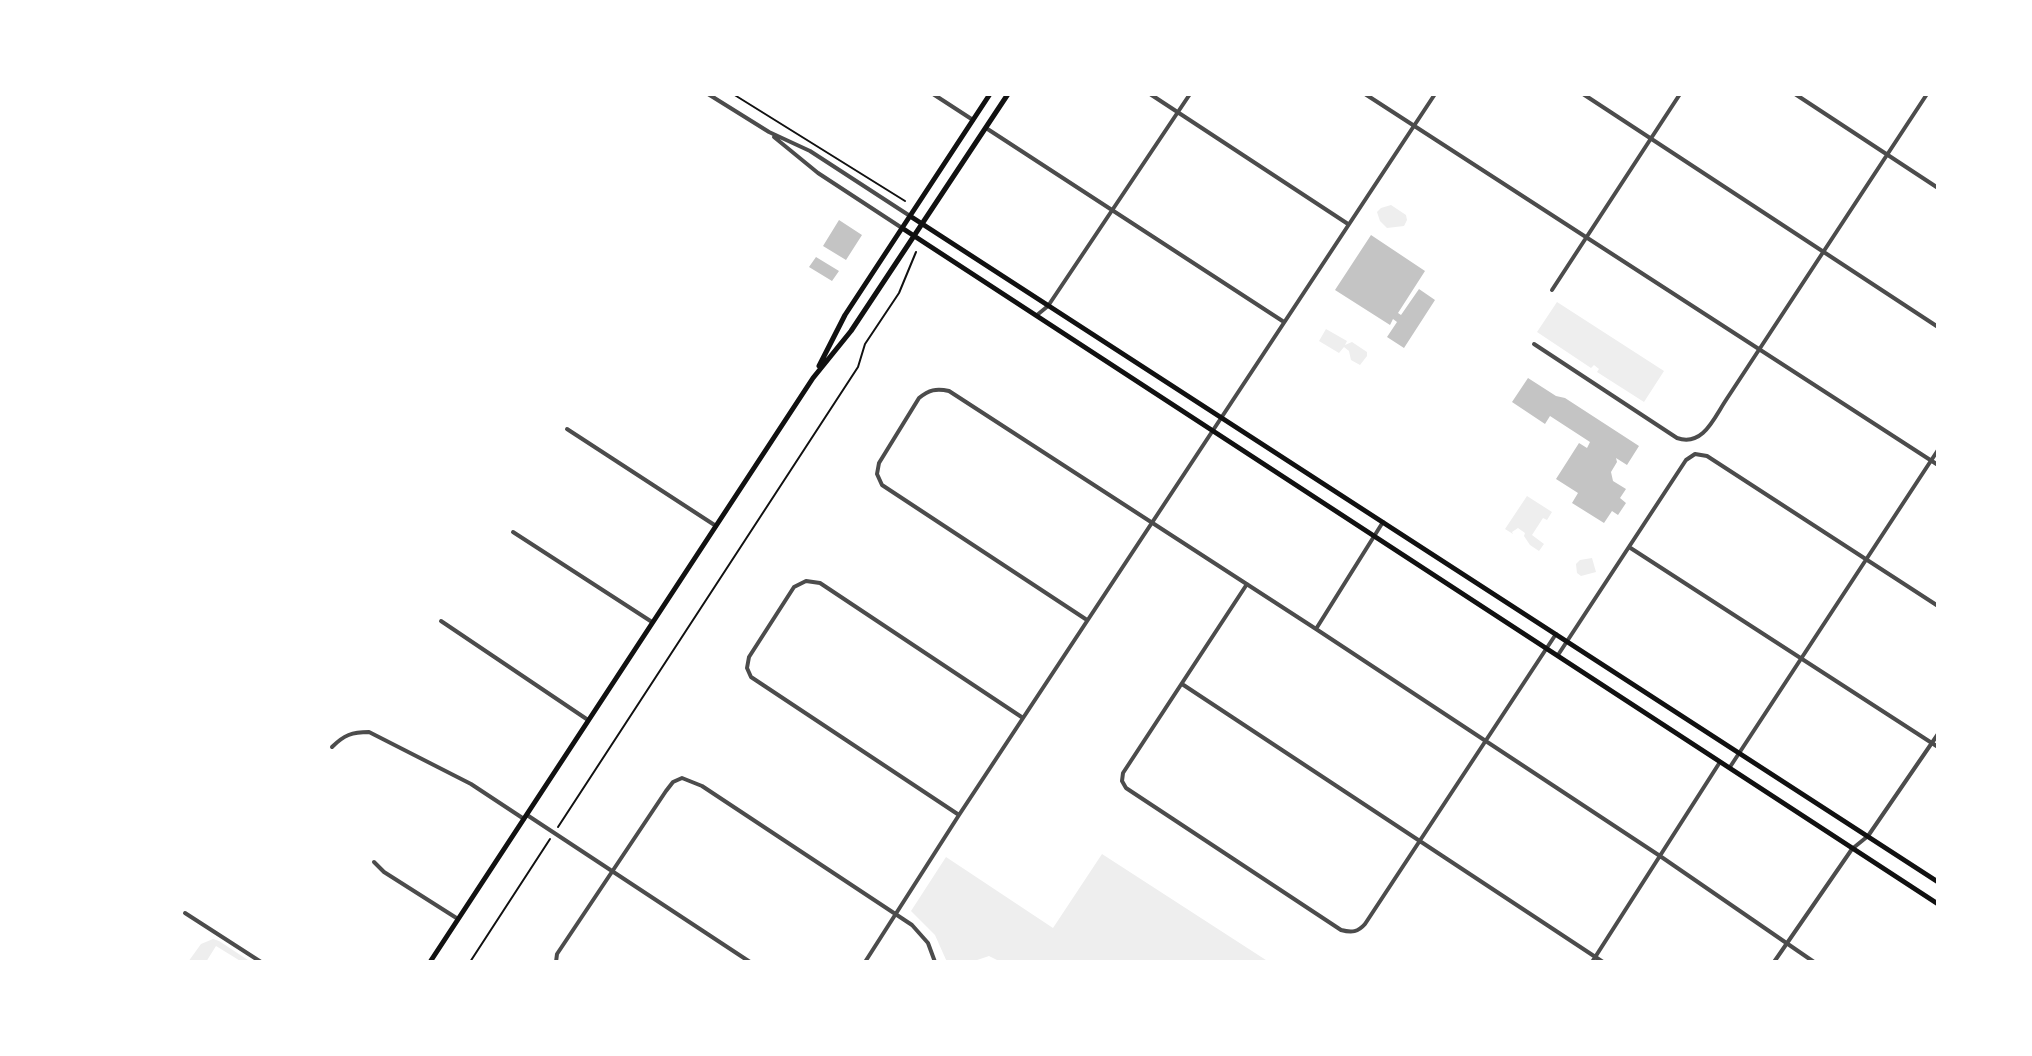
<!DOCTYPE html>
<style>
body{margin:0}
#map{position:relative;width:2032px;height:1056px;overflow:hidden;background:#fff;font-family:Cabin,sans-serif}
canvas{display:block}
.frame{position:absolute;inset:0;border:96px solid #fff;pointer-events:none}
</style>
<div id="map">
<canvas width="2032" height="1056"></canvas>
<div class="frame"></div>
</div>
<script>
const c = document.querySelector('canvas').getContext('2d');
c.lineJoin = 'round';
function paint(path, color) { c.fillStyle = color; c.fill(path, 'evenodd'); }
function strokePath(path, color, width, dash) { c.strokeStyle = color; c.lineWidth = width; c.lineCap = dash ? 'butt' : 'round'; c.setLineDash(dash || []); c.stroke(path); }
paint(new Path2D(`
 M1391,205L1406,215L1407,220L1404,226L1387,228L1380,221L1377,212L1381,208Z
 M1557,302L1664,371L1644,402L1597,372L1599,369L1594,365L1591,368L1537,332Z
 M1326,329L1347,341L1345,345L1352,342L1367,352V356L1360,365L1351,360L1349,351L1344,347L1339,353L1319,341Z
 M1527,496L1552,512L1547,520L1543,518L1532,535L1544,544L1539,551L1530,545L1524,536L1525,533L1518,528L1512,532L1513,534L1505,529Z
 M1592,558L1596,572L1581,576L1577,573L1576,564L1580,560Z
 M1102,854L1269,962H1001L989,956L971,962H947L935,935L911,911L946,857L1053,928Z
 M213,939L219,941L251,962H242L216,946L206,962H188L201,944Z`), '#eee');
paint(new Path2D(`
 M839,220L862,235L846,260L823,246Z
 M1371,235L1425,271L1398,313L1401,315L1419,289L1435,300L1404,348L1387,337L1397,322L1393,319L1390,325L1335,290Z
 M816,257L839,271L832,281L809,267Z
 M1528,378L1556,396L1565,398L1639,446L1627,465L1616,458L1617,462L1611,472L1613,481L1626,489L1620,498L1626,503L1618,515L1612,511L1604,523L1572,503L1578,493L1556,479L1579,443L1587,448L1590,442L1550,416L1545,424L1512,402Z`), '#c4c4c4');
strokePath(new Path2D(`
 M733,94L905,201
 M558,827L858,367L865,344L899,293L916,252
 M470,962L550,839`), '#111', 2);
strokePath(new Path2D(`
 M933,94L973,120
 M1150,94L1348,224
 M1365,94L1938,465
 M1583,94L1938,327
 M1795,94L1938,188
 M986,128L1284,322
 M1552,290L1680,94
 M1037,315L1048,306L1190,94
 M1534,344L1677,438C1703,447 1714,418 1726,400L1927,94
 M567,429L716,526
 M513,532L652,622
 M1629,547L1938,747
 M1247,584L1123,773L1122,781L1126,788L1341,930C1352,933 1358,932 1365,924L1556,634
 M1087,620L882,485L877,474L879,463L919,398C929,390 936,388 949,391L1316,629L1660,856L1814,962
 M441,621L588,720
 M1316,629L1383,522
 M1558,655L1686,460L1695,454L1707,456L1938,606
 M1182,684L1603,962
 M332,747C344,735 352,732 369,732L471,784L524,819
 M1730,767L1938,450
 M527,815L750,962
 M959,815L751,677L747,668L749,657L794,587L806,581L820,583L1023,718
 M374,862L384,872L458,919
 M185,913L261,962
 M556,962L557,954L666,791L673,782L682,778L702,786L912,925L928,943L935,962
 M865,962L959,815L1435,94
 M1592,962L1720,762`), '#4c4c4c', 4);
strokePath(new Path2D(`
 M708,94L769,132L810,151L910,216
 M774,137L818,173L902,228
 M1774,962L1852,849L1868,836L1938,734`), '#4c4c4c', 4);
strokePath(new Path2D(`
 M910,216L1938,882
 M902,228L1938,904
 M819,366L845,315L990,94
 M430,962L813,378L851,331L1008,94`), '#111', 5);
</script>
